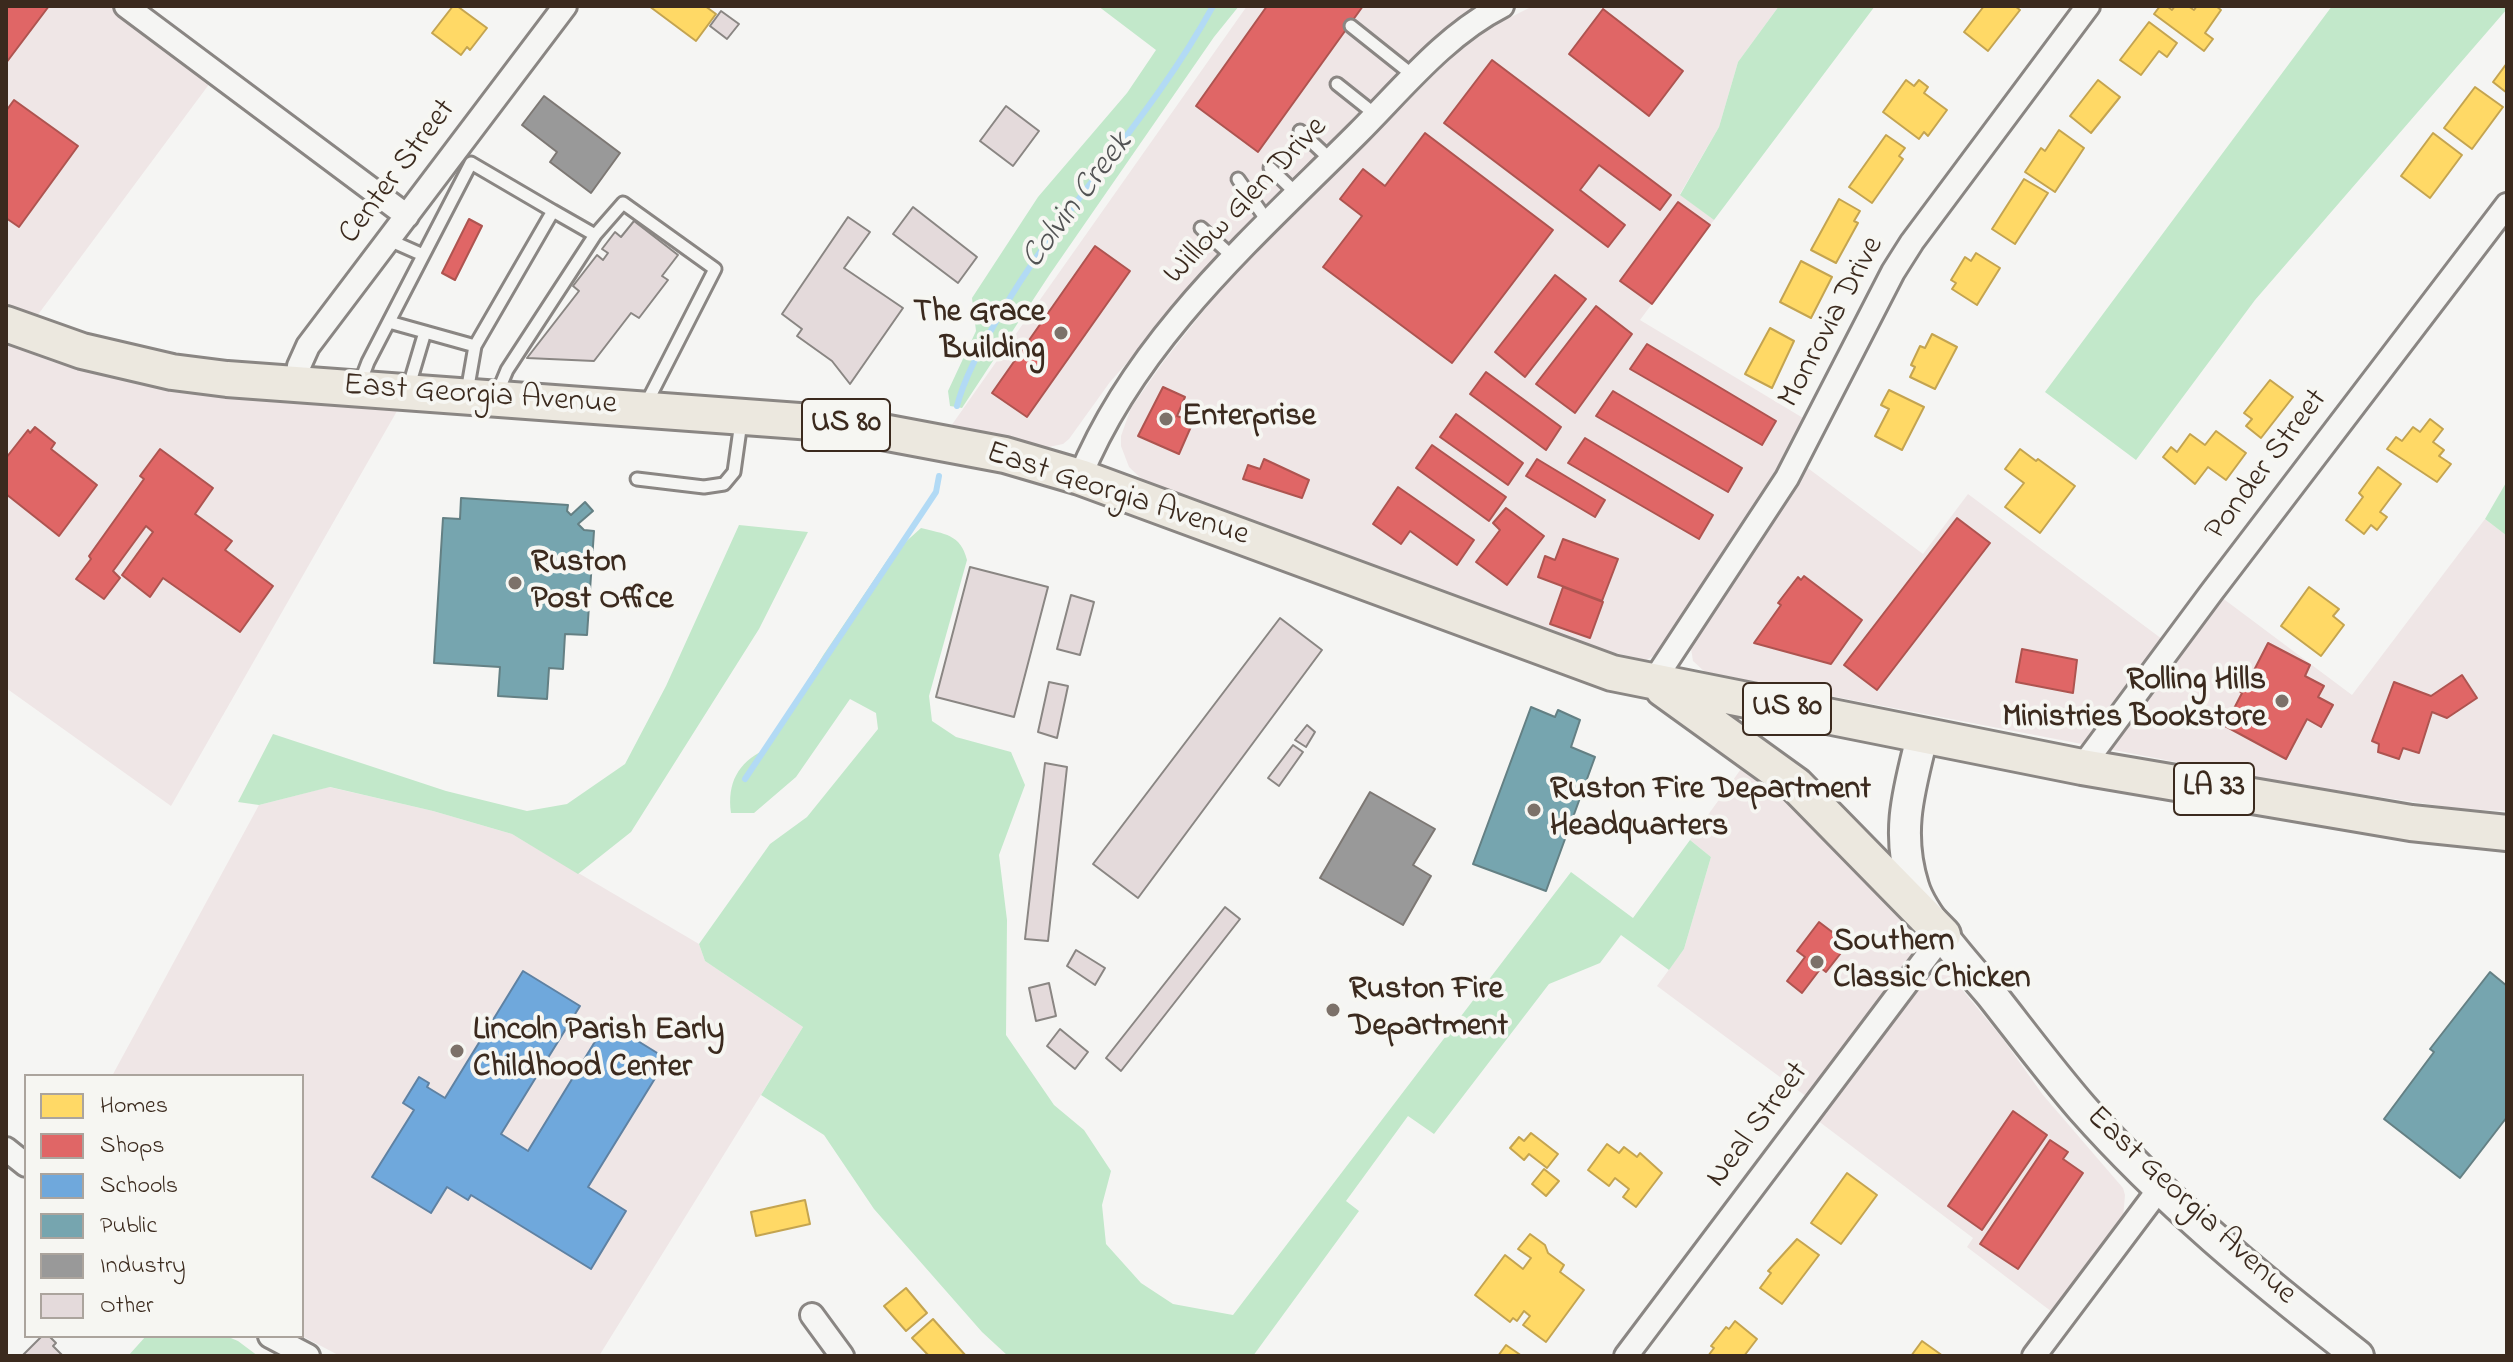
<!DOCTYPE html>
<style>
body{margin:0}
#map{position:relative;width:2513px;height:1362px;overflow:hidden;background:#f5f5f3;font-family:"Indie Flower",sans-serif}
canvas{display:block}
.frame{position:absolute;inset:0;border:8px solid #3b2a1e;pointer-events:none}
.legend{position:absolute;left:24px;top:1074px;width:280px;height:264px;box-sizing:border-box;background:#f6f6f2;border:2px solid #aba49d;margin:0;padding:10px 14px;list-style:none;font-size:24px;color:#3b2a1e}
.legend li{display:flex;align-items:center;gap:16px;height:40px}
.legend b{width:40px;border:2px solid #aba49d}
</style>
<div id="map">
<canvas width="2513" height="1362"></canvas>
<div class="frame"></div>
<ul class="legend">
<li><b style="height:22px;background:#ffd966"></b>Homes</li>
<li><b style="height:22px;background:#e06666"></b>Shops</li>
<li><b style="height:22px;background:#6fa8dc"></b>Schools</li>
<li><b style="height:22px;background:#76a5af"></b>Public</li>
<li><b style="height:22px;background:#999"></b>Industry</li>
<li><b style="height:22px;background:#e4dadb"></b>Other</li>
</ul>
</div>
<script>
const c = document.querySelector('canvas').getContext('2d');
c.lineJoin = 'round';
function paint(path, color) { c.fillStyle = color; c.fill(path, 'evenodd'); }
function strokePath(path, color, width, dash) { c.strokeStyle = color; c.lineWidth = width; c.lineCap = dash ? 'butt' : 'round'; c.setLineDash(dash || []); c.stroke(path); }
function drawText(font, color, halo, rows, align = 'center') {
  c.font = font + ' "Indie Flower",sans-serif'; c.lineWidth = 8; c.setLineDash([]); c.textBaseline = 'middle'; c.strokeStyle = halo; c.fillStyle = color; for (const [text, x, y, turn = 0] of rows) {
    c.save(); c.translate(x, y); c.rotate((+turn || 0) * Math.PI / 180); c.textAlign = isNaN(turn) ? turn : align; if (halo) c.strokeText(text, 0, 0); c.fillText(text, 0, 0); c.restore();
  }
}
paint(new Path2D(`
 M6,6H111L210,83L37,316L6,303Z
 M1247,6H1481L1440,34L1248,226L1110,382L1069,439L1063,444L1044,448L951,426Z
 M1533,6H1779L1738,62L1719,127L1680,194L1714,220L1640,320L1808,421L1757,509L1655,655L1646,660L1589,647L1147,484L1129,467L1121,446V436L1131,408L1164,361L1231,276L1461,48L1483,31Z
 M6,344L53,362L98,374L186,392L397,411L171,806L6,688Z
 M1805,466L1923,554L1968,494L2166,642L2221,597L2352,695L2485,519L2507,536V811L2461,809L2286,783L1705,672L1693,661L1691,648L1694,641Z
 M1746,762L1784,789L1914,927L1916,933V945L1908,961L1807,1097L1657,986L1684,949L1711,857L1690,840Z
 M329,787L433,811L512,834L699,944L705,961L803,1027L599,1356H340L302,1336V1076H112L259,805Z
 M1937,974L1951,976L2003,1039L2043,1095L2123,1188L2125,1195L2123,1218L2052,1312L1967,1247L1973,1238L1817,1120L1920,986L1927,978Z`), '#efe6e6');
paint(new Path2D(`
 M1098,6H1239L1214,37L1050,274L962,408L950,406L948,391L976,331L972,298L1038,197L1127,93L1156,50Z
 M1779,6H1875L1714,220L1680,195L1719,127L1738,62Z
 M2332,6H2507V9L2255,300L2136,460L2045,392Z
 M2507,481V536L2485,519Z
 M739,525L808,532L759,629L631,832L578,874L512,834L433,811L330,787L259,805L238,802L273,734L446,791L527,811L567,804L625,764L666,686Z
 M921,528C944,534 961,534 967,560L929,696L932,721L956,737L1011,752L1025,785L999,855L1007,920L1006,1035L1054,1105L1084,1130L1111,1171L1102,1205L1106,1244L1141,1283L1173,1304L1233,1315L1571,872L1633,918L1690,840L1711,857L1684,949L1669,970L1621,935L1600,963L1549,984L1434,1134L1408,1116L1346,1201L1359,1211L1253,1356H1008L982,1332L874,1209L824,1135L761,1095L803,1027L705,961L699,944L770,844L807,817L878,729L876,713L850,699L796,777L754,813H731C727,783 738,763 764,750L824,654L890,556Z
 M146,1336H226L238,1341L258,1356H128Z`), '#c2e8ca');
const homes = new Path2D(`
 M453,6H457L487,28L470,50L467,47L461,55L432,33Z
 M649,6H705L716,14L696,41Z
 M1984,6H2015L2020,10L1988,51L1964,32Z
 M2160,6H2167L2172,10L2175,6H2188L2194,10L2197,6H2216L2221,10L2205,33L2213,39L2204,51L2154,14Z
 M2149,22L2177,43L2167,57L2159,51L2141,75L2120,60Z
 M2507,63V93L2493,82Z
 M1906,80L1914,86L1919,80L1928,87L1924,93L1947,110L1928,136L1924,132L1919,139L1883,112Z
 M2098,80L2120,97L2091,133L2070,116Z
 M2475,87L2503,107L2472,149L2444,128Z
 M2059,130L2084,148L2055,192L2025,172L2041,148L2045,151Z
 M2433,133L2462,155L2430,198L2401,176Z
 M1886,135L1905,148L1899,156L1903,159L1872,203L1849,187Z
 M2024,179L2048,193L2015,244L1992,229Z
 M1839,199L1860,211L1854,221L1858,223L1836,263L1811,250Z
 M1976,253L2000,268L1977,305L1952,289L1956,283L1951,280L1965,257L1971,261Z
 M1801,261L1832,277L1811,318L1780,302Z
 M1770,328L1794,341L1772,388L1745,374Z
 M1932,334L1957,347L1935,389L1910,377L1915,367L1911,365L1920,346L1925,348Z
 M2270,380L2293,397L2261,438L2246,426L2252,419L2244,413Z
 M1889,390L1924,407L1902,450L1875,436L1889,409L1881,405Z
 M2430,419L2443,429L2433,442L2444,450L2439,456L2451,464L2437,482L2387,449L2396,437L2402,441L2413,427L2420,432Z
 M2216,431L2246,453L2226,480L2208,467L2195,484L2163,457L2171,447L2177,452L2190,434L2205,445Z
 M2020,449L2036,461L2038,459L2075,486L2040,533L2005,507L2024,483L2005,469Z
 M2378,467L2401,484L2380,512L2387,517L2377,530L2371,525L2364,534L2346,520L2363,497L2359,493Z
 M2309,587L2339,609L2333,616L2344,625L2321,656L2281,626Z
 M1531,1133L1558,1154L1547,1168L1529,1154L1524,1160L1510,1148L1519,1137L1524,1141Z
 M1607,1144L1619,1153L1624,1147L1637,1157L1640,1153L1662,1173L1636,1207L1623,1197L1629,1189L1615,1178L1609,1186L1588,1170Z
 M1544,1169L1559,1181L1546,1196L1532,1184Z
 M1847,1173L1877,1195L1841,1244L1811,1223Z
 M805,1200L810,1224L756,1236L751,1212Z
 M1530,1234L1545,1245L1548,1253L1564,1265L1560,1272L1584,1290L1546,1342L1523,1325L1530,1316L1524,1311L1517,1321L1513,1318L1510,1322L1475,1295L1505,1255L1523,1269L1531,1258L1518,1249Z
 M1797,1239L1819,1255L1782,1304L1760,1288L1771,1273L1768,1271Z
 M906,1288L927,1313L906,1331L884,1306Z
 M933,1319L966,1356H929L912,1338Z
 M1735,1321L1757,1339L1744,1356H1708L1714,1348L1711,1346L1726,1327L1729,1329Z
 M1922,1341L1943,1356H1911Z
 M1506,1345L1522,1356H1498Z`);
paint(homes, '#ffd966');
strokePath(homes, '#c4a450', 2);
const shops = new Path2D(`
 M6,6H49L6,63Z
 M1267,6H1363L1258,152L1196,106Z
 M1603,9L1683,71L1649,116L1569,54Z
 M1492,60L1671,195L1660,210L1599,165L1580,190L1625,225L1608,247L1444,123Z
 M14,100L78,146L19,227L6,218V111Z
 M1425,133L1553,230L1452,363L1323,267L1362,216L1340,199L1363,169L1385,186Z
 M1678,202L1710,225L1652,304L1620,281Z
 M469,219L482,226L455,280L442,273Z
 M1095,246L1130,271L1027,417L992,393Z
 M1555,275L1586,299L1525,377L1495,352Z
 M1596,306L1632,334L1575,413L1536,384Z
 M1647,344L1776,421L1762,445L1630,369Z
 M1486,372L1561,427L1546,450L1470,394Z
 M1163,387L1185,397L1177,416L1193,422L1179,454L1138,436Z
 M1613,391L1742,468L1728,492L1596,416Z
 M1456,414L1523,463L1508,485L1440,437Z
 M35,427L55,443L51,449L97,485L59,536L6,494V458L28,430L30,433Z
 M1585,438L1713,515L1699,539L1568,463Z
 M1432,445L1506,497L1489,521L1416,468Z
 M160,449L213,488L195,514L232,541L225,550L273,586L240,632L163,578L150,597L122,575L153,532L146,526L113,571L120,578L104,599L76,579L91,559L89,556L144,479L140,476Z
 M1264,459L1309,480L1302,498L1243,479L1248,465L1260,469Z
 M1537,459L1605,500L1595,517L1526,476Z
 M1398,487L1474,540L1457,565L1410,531L1401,544L1373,524Z
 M1506,508L1544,536L1507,585L1476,562L1500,530L1493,523Z
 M1957,518L1990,543L1877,690L1844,665Z
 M1563,539L1618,559L1602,601L1538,577L1545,556L1555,560Z
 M1804,576L1862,620L1831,664L1754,643L1781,605L1778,603L1798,577L1801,580Z
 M1563,587L1603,602L1590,638L1550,624Z
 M2268,643L2310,665L2305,676L2324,686L2318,697L2333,705L2321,727L2307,719L2286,759L2225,726L2242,693L2238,690L2243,682L2247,684Z
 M2022,649L2077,660L2073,693L2016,682Z
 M2462,675L2477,698L2447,718L2432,712L2419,753L2403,748L2399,759L2378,752L2379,744L2372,741L2394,682L2431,696Z
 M1819,922L1848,944L1826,972L1821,968L1802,993L1787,981L1805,957L1797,951Z
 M2013,1111L2047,1135L1982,1230L1948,1206Z
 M2050,1140L2068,1152L2063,1159L2083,1173L2018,1269L1980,1244Z`);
paint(shops, '#e06666');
strokePath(shops, '#ae5450', 2);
const schools = new Path2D(`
 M523,971L580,1006L501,1134L528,1151L607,1022L667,1059L588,1187L626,1211L591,1269L471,1195L468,1200L447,1187L431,1213L372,1177L414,1110L403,1103L419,1077L429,1083L427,1087L445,1098Z`);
paint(schools, '#6fa8dc');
strokePath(schools, '#5f82a3', 2);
const public = new Path2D(`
 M461,498L568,505L567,511L571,515L585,502L593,511L578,524L584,530L594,531L587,635L565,634L563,669L549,668L547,699L498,696L500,667L434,663L443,518L460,519Z
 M1531,707L1555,717L1558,710L1580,720L1571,747L1595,757L1546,891L1473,864Z
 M2490,972L2507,986V1117L2460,1178L2384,1119L2434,1052L2430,1049Z`);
paint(public, '#76a5af');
strokePath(public, '#648084', 2);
const industry = new Path2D(`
 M544,96L620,153L591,193L550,162L557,152L522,125Z
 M1370,792L1435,829L1413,865L1431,876L1403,925L1320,878Z`);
paint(industry, '#999');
strokePath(industry, '#7d7874', 2);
strokePath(new Path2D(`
 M957,406C965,375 983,345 998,318C1061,208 1152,118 1213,6
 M745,779L936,492L939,476`), '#b2daf5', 6);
const building = new Path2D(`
 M721,11L739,24L727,39L710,26Z
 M1006,106L1039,131L1013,166L980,141Z
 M913,207L977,257L958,283L893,234Z
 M848,217L870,232L844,268L903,308L850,384L832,361L797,336L802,329L782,314Z
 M634,221L678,255L662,276L668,280L639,318L631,313L594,361L527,358L579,291L573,286L597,255L603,260L608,253L602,249L615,232L621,237Z
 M970,567L1048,587L1014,717L936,697Z
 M1071,595L1094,602L1080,655L1057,649Z
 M1280,618L1322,650L1138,898L1093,864Z
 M1049,682L1068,686L1057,738L1038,732Z
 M1307,725L1315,732L1306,747L1295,740Z
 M1293,745L1303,752L1279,786L1268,778Z
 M1045,763L1067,767L1048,941L1025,939Z
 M1225,907L1240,919L1121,1071L1106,1058Z
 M1076,950L1105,968L1095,985L1067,966Z
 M1049,983L1056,1016L1036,1021L1029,988Z
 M1060,1029L1088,1052L1075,1069L1047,1046Z
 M42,1336H49L56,1343L53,1346L63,1356H22Z`);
paint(building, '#e4dadb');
strokePath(building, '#8a8683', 2);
const service = new Path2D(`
 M1351,26L1415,77
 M1337,84L1376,115
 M1300,131L1331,160
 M1270,168L1297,194
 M1238,179L1268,222
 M1201,228L1233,257
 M595,235L623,203L715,269L646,404
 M389,240L423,255
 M389,322L475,346
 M360,383L368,362L471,163L553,211L475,346L467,392
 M408,389L425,332
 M497,394L507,370L595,235L553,211
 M637,479L704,487L724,484L734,472L741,422`);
const minor = new Path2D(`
 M126,6L407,216
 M296,384L299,366L308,346L565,6
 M1080,477C1136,339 1254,237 1357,134C1402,89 1445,35 1502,6
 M1653,682L1787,478L1893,272L1912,242L2088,6
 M2082,767L2211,593L2507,205
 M6,1149L26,1165
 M812,1315L842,1356
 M270,1336L308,1356
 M1626,1356L1943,935
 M2034,1356L2160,1188`);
const secondary = new Path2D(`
 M1922,737C1909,790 1896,832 1913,886C1922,917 1969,968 1991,994C2021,1032 2050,1071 2082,1108C2164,1201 2261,1280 2358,1356`);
const primary = new Path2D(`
 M6,324L82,351L172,372L227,379L840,424L1005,455L1080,477L1612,673L2082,767L2411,823L2507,833
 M1663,689L1796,785L1943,935`);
strokePath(service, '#8a8683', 17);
strokePath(minor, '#8a8683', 28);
strokePath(secondary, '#8a8683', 36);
strokePath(primary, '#8a8683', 40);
strokePath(service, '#f5f5f3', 11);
strokePath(minor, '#f5f5f3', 22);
strokePath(secondary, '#f5f5f3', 30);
strokePath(primary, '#ece8df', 34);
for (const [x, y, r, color] of [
 [1061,333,8,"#7c7169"],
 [1166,419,8,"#7c7169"],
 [515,583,8,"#7c7169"],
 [2282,701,8,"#7c7169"],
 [1534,810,8,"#7c7169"],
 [1817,962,8,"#7c7169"],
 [1333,1010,8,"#7c7169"],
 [457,1051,8,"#7c7169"]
]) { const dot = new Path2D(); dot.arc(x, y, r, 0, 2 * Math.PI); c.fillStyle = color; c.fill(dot); strokePath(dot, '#f6f6f2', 3); }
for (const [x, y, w] of [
 [846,425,88],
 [1787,709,88],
 [2214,789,80]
]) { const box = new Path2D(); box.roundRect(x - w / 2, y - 26, w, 52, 6); c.fillStyle = '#f6f6f2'; c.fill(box); strokePath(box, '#3b2a1e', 2); }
drawText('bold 30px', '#3b2a1e', null, [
 ["US 80",846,425],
 ["US 80",1787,709],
 ["LA 33",2214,789]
]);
drawText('32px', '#3b2a1e', '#f6f6f2', [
 ["Center Street",399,173,-53],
 ["Willow Glen Drive",1247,202,-46],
 ["Monrovia Drive",1833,323,-62],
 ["East Georgia Avenue",480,397,4],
 ["Ponder Street",2268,466,-53],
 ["East Georgia Avenue",1117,496,18],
 ["Neal Street",1759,1126,-53],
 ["East Georgia Avenue",2190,1207,43]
]);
drawText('bold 32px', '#3b2a1e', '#f6f6f2', [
 ["The Grace",1045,315,"right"],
 ["Building",1045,352,"right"],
 ["Enterprise",1182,419],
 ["Ruston",531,565],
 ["Post Office",531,602],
 ["Rolling Hills",2266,683,"right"],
 ["Ministries Bookstore",2266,720,"right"],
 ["Ruston Fire Department",1550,792],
 ["Headquarters",1550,829],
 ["Southern",1833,944],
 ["Classic Chicken",1833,981],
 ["Ruston Fire",1349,992],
 ["Department",1349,1029],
 ["Lincoln Parish Early",473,1033],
 ["Childhood Center",473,1070]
], 'left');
drawText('italic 34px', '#525354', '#f6f6f2', [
 ["Colvin Creek",1079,202,-53]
]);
</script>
